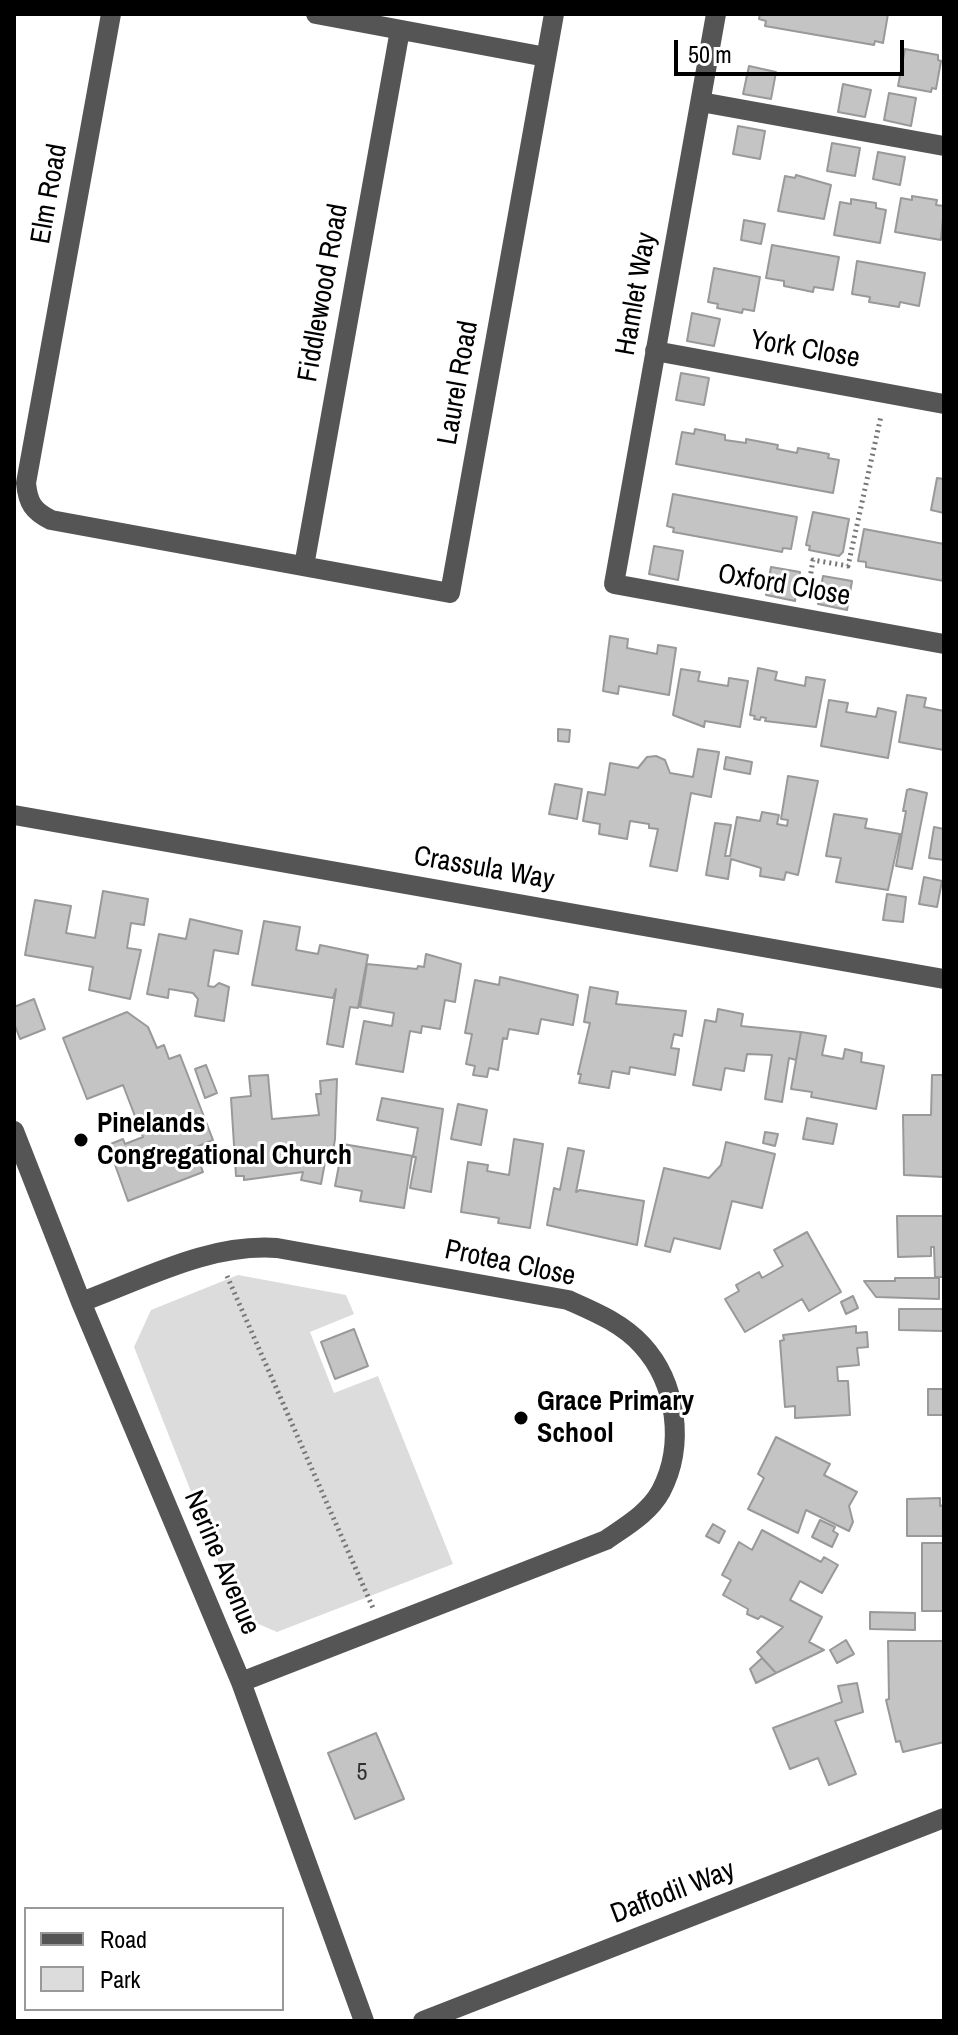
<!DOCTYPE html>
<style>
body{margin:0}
#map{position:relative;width:958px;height:2035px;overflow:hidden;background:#fff;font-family:"Archivo Narrow",sans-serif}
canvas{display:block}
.frame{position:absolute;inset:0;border:16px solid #000;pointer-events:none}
.legend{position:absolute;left:24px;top:1907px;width:260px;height:104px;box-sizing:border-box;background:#fff;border:2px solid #999;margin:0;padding:10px 14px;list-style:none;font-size:24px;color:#000}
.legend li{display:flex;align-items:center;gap:16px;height:40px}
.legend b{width:40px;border:2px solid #999}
.scale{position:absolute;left:674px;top:40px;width:230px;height:36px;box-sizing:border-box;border:4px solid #000;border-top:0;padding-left:10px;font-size:24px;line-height:28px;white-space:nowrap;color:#000;-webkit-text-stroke:6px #fff;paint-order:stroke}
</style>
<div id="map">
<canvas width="958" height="2035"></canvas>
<div class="frame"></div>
<ul class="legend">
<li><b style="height:10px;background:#555"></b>Road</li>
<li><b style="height:22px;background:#dcdcdc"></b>Park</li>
</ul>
<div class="scale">50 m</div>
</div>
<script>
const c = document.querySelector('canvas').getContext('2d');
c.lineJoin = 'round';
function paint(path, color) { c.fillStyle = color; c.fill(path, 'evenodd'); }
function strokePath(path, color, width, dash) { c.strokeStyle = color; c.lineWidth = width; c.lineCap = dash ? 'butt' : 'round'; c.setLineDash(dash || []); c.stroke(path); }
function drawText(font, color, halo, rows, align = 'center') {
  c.font = font + ' "Archivo Narrow",sans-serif'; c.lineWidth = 6; c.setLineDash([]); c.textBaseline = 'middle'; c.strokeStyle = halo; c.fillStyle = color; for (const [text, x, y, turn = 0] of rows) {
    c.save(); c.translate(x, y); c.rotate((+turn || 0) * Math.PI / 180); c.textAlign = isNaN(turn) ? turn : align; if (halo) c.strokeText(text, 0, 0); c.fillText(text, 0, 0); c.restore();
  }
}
paint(new Path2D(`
 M238,1275L346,1295L354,1314L310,1332L334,1393L378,1376L453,1564L277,1632L240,1616L134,1347L151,1310Z`), '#dcdcdc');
const building = new Path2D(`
 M760,14H888L883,43L875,41L874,45L765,26L766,21L759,19Z
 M905,49L938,55V60L941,61L936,89L932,88L931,92L898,86Z
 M749,66L776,72L771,99L743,94Z
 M843,84L871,90L865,117L838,112Z
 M889,93L916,98L911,126L884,120Z
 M738,126L765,131L760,159L733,154Z
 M832,143L860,148L855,176L827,171Z
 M878,152L905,157L900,185L873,179Z
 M796,175L831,185L824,219L778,211L785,176L795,178Z
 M912,196L937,200L936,205L944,206L941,240L895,232L901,198L912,200Z
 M851,199L876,203V208L886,210L880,243L834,235L840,202L851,204Z
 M744,220L765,224L761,244L741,240Z
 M772,245L839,257L833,290L814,287L813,292L784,286V281L766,278Z
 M857,261L925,273L919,306L900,302L899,307L869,302L870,297L852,294Z
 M714,268L760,277L754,311L743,309L742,313L717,308L718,304L708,302Z
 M692,313L720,319L714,346L687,341Z
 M681,373L709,378L704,405L676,400Z
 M695,429L725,435V440L746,443V439L778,445L777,449L797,453L798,448L829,454L828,458L839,460L833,493L676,464L682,432L694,434Z
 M937,478L944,479V513L931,510Z
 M673,494L797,517L791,549L783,548L782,552L673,532L674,528L667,526Z
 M813,512L849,519L843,552L839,556L809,550L810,546L806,545Z
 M864,529L944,544V581L866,567V562L858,561Z
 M654,546L683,551L678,580L649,574Z
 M771,567L800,572L795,601L766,595Z
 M823,576L852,581L847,610L818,604Z
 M610,636L628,639L627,648L657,654L658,645L676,648L669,695L619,686L618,694L603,691Z
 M758,668L777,672L775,680L805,686L806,677L825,680L816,727L765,721L766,718L761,717L760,720L754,719L755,716L750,715Z
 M681,669L700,672L698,681L728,686L729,678L748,681L740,727L705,721L704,727L673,715Z
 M907,695L926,698L924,707L944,711V750L899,742Z
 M829,700L848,703L846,712L876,717L878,708L896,712L888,758L821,746Z
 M558,729L570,730L569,742L558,741Z
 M698,749L719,752L711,797L691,793L677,871L650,866L658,829L649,828V824L630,821L627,839L599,834L600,824L583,821L588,792L605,795L610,763L638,768L647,757L656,756L665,760L670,773L693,777Z
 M726,757L752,762L750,774L724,769Z
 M788,776L818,781L798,875L786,872L784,880L760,876L761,868L731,859L728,879L706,875L715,823L731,825L725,856H730L737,817L760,821L762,812L779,815L777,824L787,826L788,820L781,819Z
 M555,784L582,789L577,819L549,814Z
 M910,789L927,793L912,869L896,866L906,811H903L907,790Z
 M834,814L867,819L865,828L900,834L888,890L836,882L841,858L826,856Z
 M934,827L944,829V860L929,858Z
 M924,877L942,881L937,907L919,904Z
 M103,891L148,899L144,925L131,923L127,948L141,950L130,999L89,990L93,967L25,955L35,900L71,906L66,933L95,938Z
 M887,894L906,897L903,922L883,920Z
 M190,919L242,931L238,954L214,950L208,986L214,987L219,983L229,987L224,1021L195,1016L198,999L193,993L169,989L168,998L147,994L159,934L186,939Z
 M264,921L300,927L296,950L318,954L320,945L368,955L358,1008L350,1007L343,1047L327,1044L336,989L333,998L252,985Z
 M426,954L461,964L455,1002L445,1000L440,1029L422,1026L421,1033L410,1031L403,1072L356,1064L364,1021L392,1026L394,1013L360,1007L367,964L417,969L418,966L424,967Z
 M500,977L578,995L573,1025L541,1019L538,1034L509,1029L507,1039L503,1038L498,1070L489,1068L487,1077L473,1075L475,1066L466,1064L472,1034L465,1033L475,980L499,985Z
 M590,987L618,992L616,1004L686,1011L682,1036L674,1034L671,1048L679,1049L675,1075L630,1067L629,1074L612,1071L609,1088L579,1083L581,1074H578L590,1023L584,1022Z
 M34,999L45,1029L20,1039L14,1023V1007Z
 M718,1009L743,1014L741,1026L801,1032L796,1060L789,1058L782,1102L765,1099L772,1055L747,1054L744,1071L725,1068L721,1090L693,1085L705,1020L716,1022Z
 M127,1012L148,1027L157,1048L164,1045L169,1059L180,1055L213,1140L194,1148L203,1172L128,1201L108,1145L123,1139L125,1144L143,1137L123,1085L87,1099L63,1038Z
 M801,1032L826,1036L822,1055L843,1059L845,1049L862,1053L861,1062L884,1066L876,1109L811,1097L812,1092L791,1089Z
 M206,1065L217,1093L205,1098L195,1069Z
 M268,1075L272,1119L319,1115L316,1094H321L320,1081L337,1079L335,1139L332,1158L326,1157L321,1184L301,1180L303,1172L244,1180V1176H236L231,1098L251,1096L249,1076Z
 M932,1075H944V1177L904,1175L903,1115H931Z
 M382,1098L443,1109L431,1192L410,1188L416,1157H412L404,1208L360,1201L362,1191L335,1186L343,1144L413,1156L418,1128L377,1120Z
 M458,1104L487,1110L481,1145L451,1139Z
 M807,1118L837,1124L833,1144L803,1139Z
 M765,1132L778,1134L775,1146L763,1143Z
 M514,1139L543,1144L530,1228L498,1223L499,1218L461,1212L468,1162L488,1165L487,1171L509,1175Z
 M726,1142L775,1154L762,1208L732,1201L720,1249L674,1238L670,1252L645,1246L664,1168L709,1178L721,1165Z
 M568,1148L584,1151L576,1192L580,1190L644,1201L637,1245L547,1225L554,1188L560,1190Z
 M897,1216H944V1277H935L934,1247H931V1256L898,1257Z
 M807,1232L841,1292L809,1311L802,1299L745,1332L725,1299L739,1291L736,1285L759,1272L762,1278L783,1266L774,1250Z
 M895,1278H939V1299L876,1297L864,1281H895Z
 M853,1296L858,1308L846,1314L841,1302Z
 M899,1309H944V1355L943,1331L899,1330Z
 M856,1326V1333L867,1332L868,1347L857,1348L859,1365L837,1367L838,1381H848L850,1415L795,1418V1406L785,1407L780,1341L784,1340L783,1335Z
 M354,1329L368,1366L335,1379L321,1342Z
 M928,1389H944V1415H928Z
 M776,1437L830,1464L824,1475L857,1492L849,1506L853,1522L849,1531L806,1510L798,1533L748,1509L764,1478L758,1474Z
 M940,1498V1506L944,1505V1536H907V1499Z
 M820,1520L835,1527L833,1531L838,1534L832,1547L812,1537Z
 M713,1524L725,1531L719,1543L706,1536Z
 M762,1530L821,1562L824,1557L838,1565L822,1593L800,1581L790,1600L822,1617L809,1642L824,1650L776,1673L757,1652L783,1627L761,1616L758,1619L747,1614L748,1609L723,1595L731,1580L722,1575L739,1542L752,1550Z
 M922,1543H944V1611H922Z
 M870,1612L915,1613V1630L870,1629Z
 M846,1640L854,1654L837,1663L830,1650Z
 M888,1641H944V1742L903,1752L900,1741L896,1742L886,1700L889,1699Z
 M762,1658L776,1673L756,1683L750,1669Z
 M857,1683L863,1712L835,1721L856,1774L829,1785L818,1758L790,1769L773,1728L842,1702L838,1686Z
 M376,1733L404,1799L355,1819L328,1753Z`);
paint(building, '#c4c4c4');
strokePath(building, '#999', 2);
strokePath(new Path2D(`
 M807,597L813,560L848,566L881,416
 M227,1276L373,1608`), '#777', 5, [2, 4]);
strokePath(new Path2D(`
 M111,14L26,483C28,503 33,511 51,520L450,593L554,14
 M316,14L546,57
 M716,14L614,584L944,644
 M701,102L944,146
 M655,351L944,404
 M304,566L400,30
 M14,815L944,979
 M14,1131L81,1302L241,1682L364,2021
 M81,1302C144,1279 209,1243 277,1248L568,1300C595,1312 622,1323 642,1345C677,1383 685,1445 661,1491C649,1513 626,1526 606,1540L241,1682
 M423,2021L944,1818`), '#555', 20);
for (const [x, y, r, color] of [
 [81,1140,8,"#000"],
 [521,1418,8,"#000"]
]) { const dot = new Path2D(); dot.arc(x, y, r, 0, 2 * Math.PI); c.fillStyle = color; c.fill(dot); strokePath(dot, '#fff', 3); }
drawText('24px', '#313131', null, [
 ["5",362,1774]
]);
drawText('28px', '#000', '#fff', [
 ["Elm Road",50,194,-80],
 ["Fiddlewood Road",324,293,-80],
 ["Hamlet Way",637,294,-80],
 ["York Close",805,350,10],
 ["Laurel Road",459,383,-80],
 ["Oxford Close",784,586,10],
 ["Crassula Way",484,869,10],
 ["Protea Close",510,1264,12],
 ["Nerine Avenue",221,1563,67],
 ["Daffodil Way",673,1893,-21]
]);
drawText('bold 28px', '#000', '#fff', [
 ["Pinelands",97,1124],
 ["Congregational Church",97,1156],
 ["Grace Primary",537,1402],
 ["School",537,1434]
], 'left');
</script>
